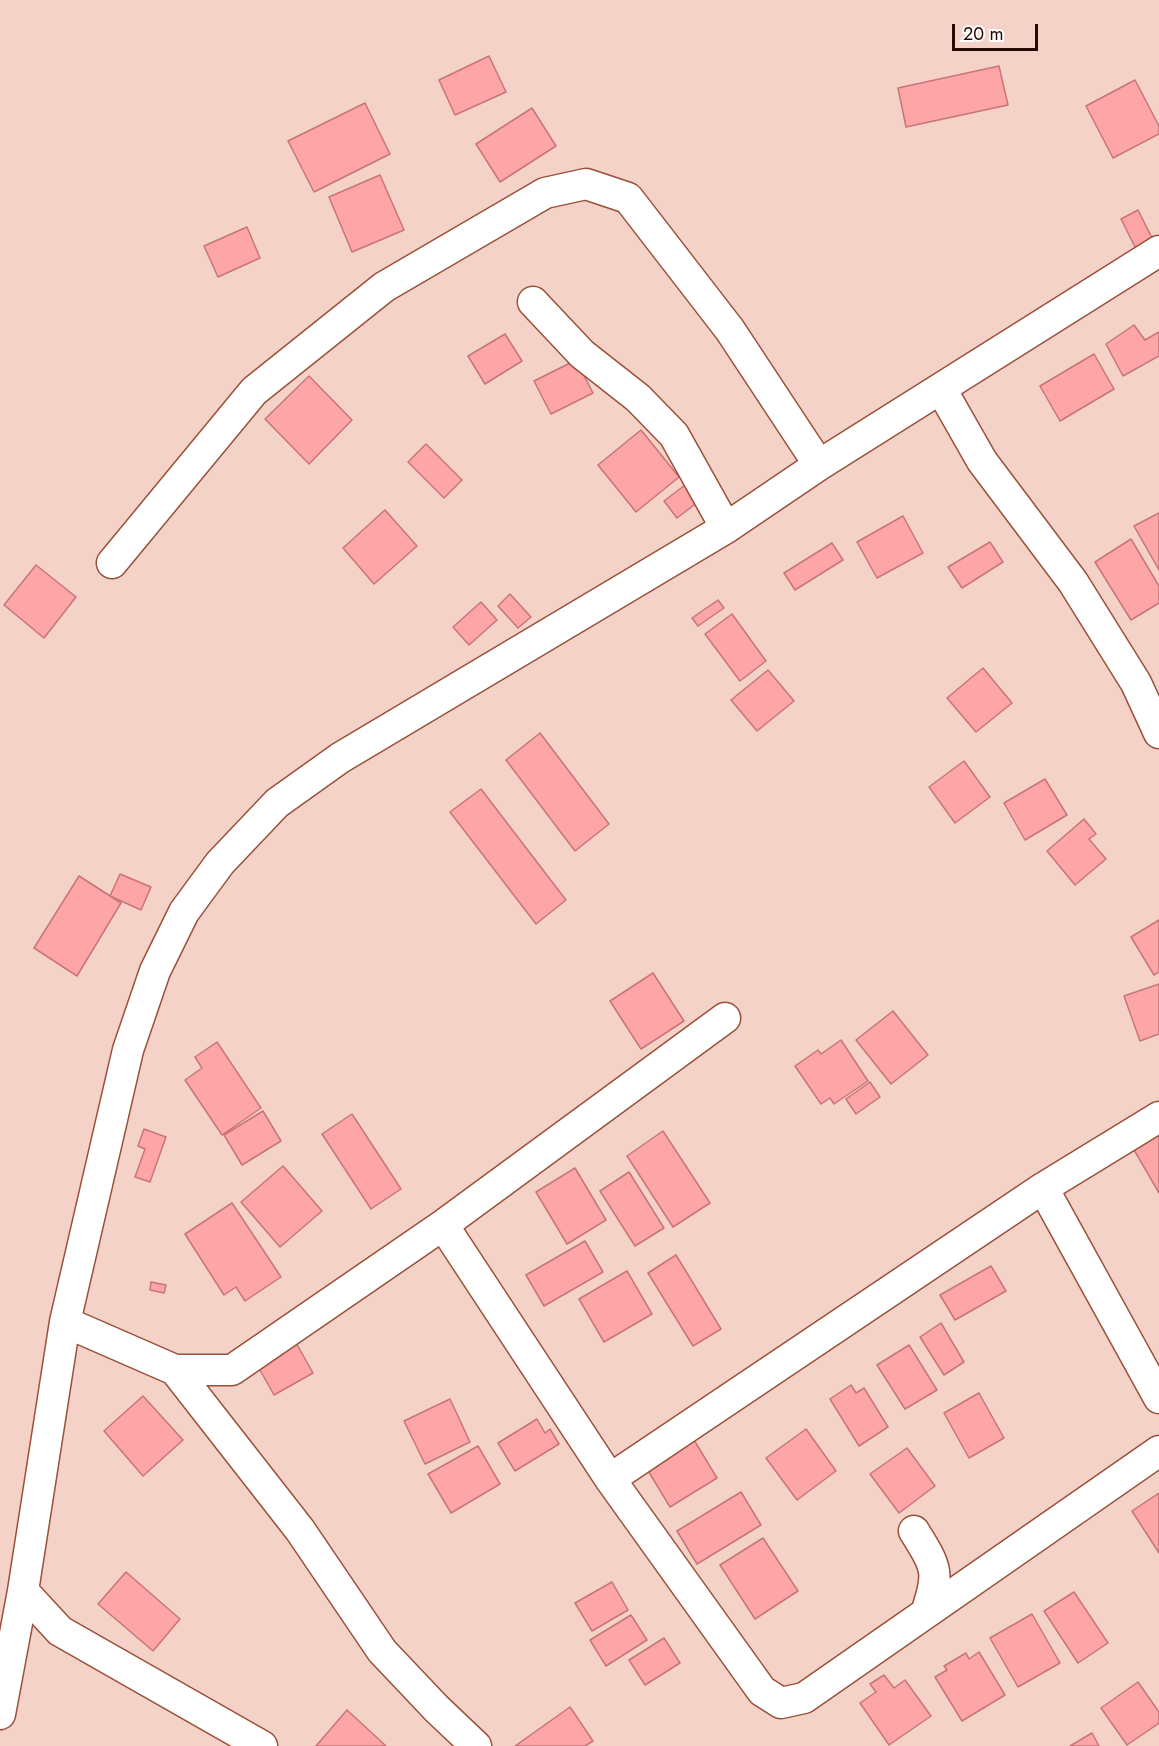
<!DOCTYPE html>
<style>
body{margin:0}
#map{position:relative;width:1159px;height:1746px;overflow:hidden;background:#f4d2c7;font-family:Jost,sans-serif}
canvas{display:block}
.scale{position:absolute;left:952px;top:24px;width:86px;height:27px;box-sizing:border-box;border:3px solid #270a03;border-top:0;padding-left:8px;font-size:18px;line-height:21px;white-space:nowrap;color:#270a03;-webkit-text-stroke:4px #fcfcfc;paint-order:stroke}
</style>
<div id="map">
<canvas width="1159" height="1746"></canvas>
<div class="scale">20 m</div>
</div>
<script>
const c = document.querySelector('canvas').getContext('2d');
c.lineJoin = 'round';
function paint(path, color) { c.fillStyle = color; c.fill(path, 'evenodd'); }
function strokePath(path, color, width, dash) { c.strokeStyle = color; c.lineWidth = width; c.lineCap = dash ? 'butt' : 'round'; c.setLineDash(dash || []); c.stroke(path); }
const building = new Path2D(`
 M489,56L506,92L455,115L439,80Z
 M999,66L1008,105L906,127L898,88Z
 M1135,80L1159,126V134L1113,158L1086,106Z
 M365,103L390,154L314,192L288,141Z
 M532,108L556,146L500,182L476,144Z
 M380,175L404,230L352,252L329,197Z
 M1138,210L1156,246L1139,255L1121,219Z
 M247,227L260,258L218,277L204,246Z
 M1134,325L1145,340L1159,332V356L1123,376L1106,344Z
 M505,334L522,361L485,384L468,356Z
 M1094,354L1114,389L1060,421L1040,386Z
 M576,360L593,393L551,414L534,381Z
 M309,376L352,420L309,464L265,419Z
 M641,430L679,477L636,512L598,465Z
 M426,444L462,480L444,498L408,462Z
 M689,482L702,499L677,518L664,501Z
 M385,510L417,546L374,584L343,548Z
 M1159,513V570L1134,526Z
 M903,516L923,553L877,578L857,542Z
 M1131,539L1159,586V603L1131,620L1095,562Z
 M990,542L1003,562L962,588L948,567Z
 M832,543L843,560L795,590L784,573Z
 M36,565L76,597L44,638L4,605Z
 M510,594L531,617L518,628L498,606Z
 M718,600L724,608L698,626L692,618Z
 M481,602L497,620L469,645L453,627Z
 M732,614L766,661L740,681L705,634Z
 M983,668L1012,703L976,732L947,698Z
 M768,670L794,701L757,731L731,700Z
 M540,733L609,824L575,851L506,760Z
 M964,761L990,797L955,823L929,787Z
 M1045,779L1067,815L1025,840L1004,803Z
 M481,789L566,900L536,924L450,812Z
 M1084,819L1096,834L1089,839L1106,859L1075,885L1047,851Z
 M120,874L151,887L141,910L110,896Z
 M79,876L121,903L77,976L34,948Z
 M1159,920V972L1154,975L1131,937Z
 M653,973L684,1021L641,1049L610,1001Z
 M1159,984V1034L1140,1041L1124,996Z
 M893,1011L928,1055L891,1084L856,1040Z
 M841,1040L868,1081L834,1104L830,1098L821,1104L795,1066L818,1050L821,1054Z
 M217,1042L261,1108L222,1135L185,1080L202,1068L195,1057Z
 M870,1082L880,1097L856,1114L846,1099Z
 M263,1111L281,1141L242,1165L224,1135Z
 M352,1114L401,1189L371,1209L322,1134Z
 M144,1129L166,1137L150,1182L135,1177L145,1149L138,1146Z
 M663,1131L710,1203L673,1227L627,1156Z
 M1159,1132V1193L1133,1148Z
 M283,1166L322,1211L280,1247L241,1202Z
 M575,1168L606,1220L567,1244L536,1192Z
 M629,1172L664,1228L635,1246L600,1191Z
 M232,1203L281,1277L245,1301L236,1287L224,1295L185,1234Z
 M585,1241L603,1272L544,1306L526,1275Z
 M676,1255L721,1329L693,1346L648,1273Z
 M991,1266L1006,1291L955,1320L940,1295Z
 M627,1271L652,1314L604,1342L579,1299Z
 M151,1282L166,1285L164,1293L150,1290Z
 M941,1323L964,1362L944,1375L920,1337Z
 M295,1341L313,1373L274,1395L256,1363Z
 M909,1345L937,1390L905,1409L877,1365Z
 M851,1385L856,1393L864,1388L888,1427L859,1446L830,1399Z
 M979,1393L1004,1438L969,1458L944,1413Z
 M143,1396L183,1440L143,1476L104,1431Z
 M450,1399L470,1442L425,1464L404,1421Z
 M537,1419L545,1433L550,1429L559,1444L515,1471L498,1443Z
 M806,1429L836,1471L797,1500L766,1458Z
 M694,1440L717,1478L670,1507L647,1469Z
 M478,1446L500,1484L451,1513L428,1474Z
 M907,1448L935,1486L899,1513L870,1474Z
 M741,1492L761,1525L697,1564L677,1531Z
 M1159,1493V1553L1132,1511Z
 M763,1538L798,1591L755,1619L720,1565Z
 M126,1572L180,1619L153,1651L98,1604Z
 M612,1582L628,1610L592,1631L575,1603Z
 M1074,1592L1108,1643L1078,1663L1044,1611Z
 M1032,1614L1060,1663L1018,1687L990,1638Z
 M631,1615L647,1640L606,1666L590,1640Z
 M664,1638L680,1663L645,1685L629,1660Z
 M979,1652L1005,1695L962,1721L935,1677L947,1670L944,1666L966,1653L969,1659Z
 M884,1675L894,1688L905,1680L931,1716L889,1745L860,1703L876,1692L870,1684Z
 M1138,1682L1159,1712V1723L1127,1745L1101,1708Z
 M570,1707L593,1741L585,1746H515Z
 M347,1710L386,1746H316Z
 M1092,1733L1099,1746H1070Z`);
paint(building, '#fda5a7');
strokePath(building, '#c87578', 1.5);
const minor = new Path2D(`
 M533,302L582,354L638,398L674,435L726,528
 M941,389L982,461L1073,582L1136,683L1159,733
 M112,563L254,391L384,287L545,193L586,184L628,198L730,330L819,465
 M1043,1188L1159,1398
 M443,1225L610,1479L762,1691L781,1703L804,1698L1159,1451
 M65,1322L175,1370H232L443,1225L725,1018
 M175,1370L300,1530L382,1651L436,1708L476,1746
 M610,1479L1043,1188L1159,1117
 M914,1531C937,1568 940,1572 926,1613
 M23,1591L60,1631L262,1746
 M0,1714L23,1591L65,1322L128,1050L155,971L184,912L220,863L277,803L340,758L726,528L819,465L1159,251`);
strokePath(minor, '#9a5039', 33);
strokePath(minor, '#fff', 30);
</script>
